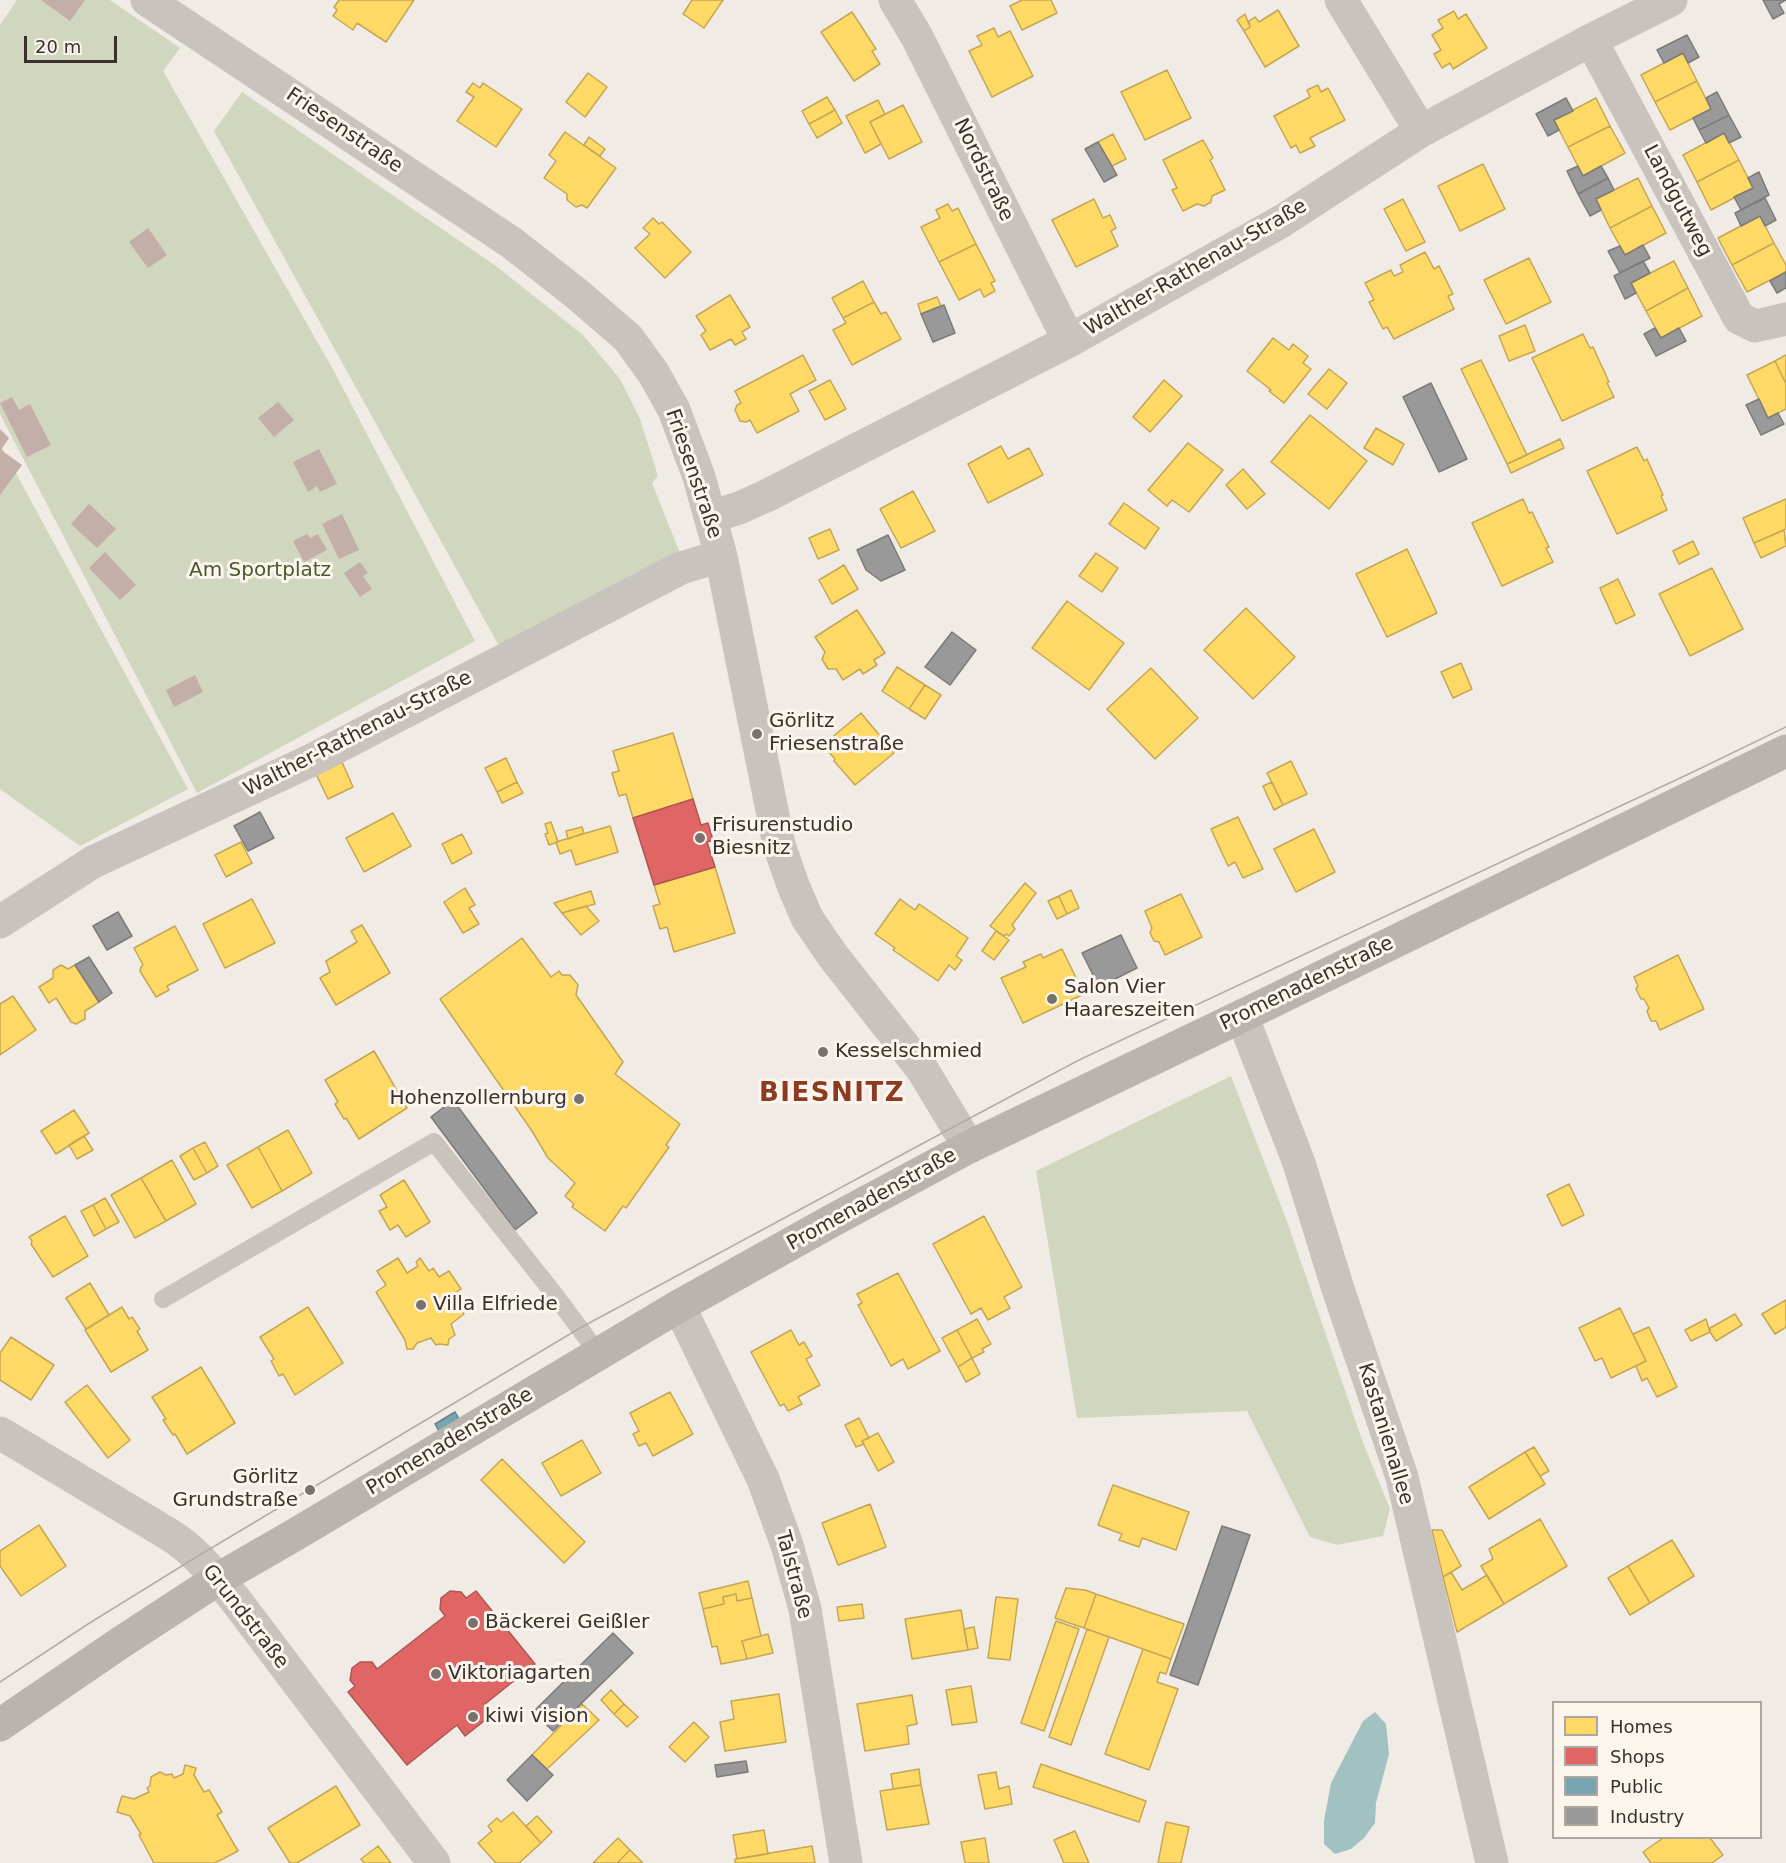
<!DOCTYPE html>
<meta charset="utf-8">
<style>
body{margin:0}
#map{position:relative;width:1786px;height:1863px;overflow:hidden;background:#f0ebe5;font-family:"DejaVu Sans",sans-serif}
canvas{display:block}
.legend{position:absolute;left:1552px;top:1701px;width:210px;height:138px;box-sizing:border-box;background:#fbf5ee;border:2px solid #aea6a0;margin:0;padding:8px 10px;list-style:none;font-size:18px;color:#3b302b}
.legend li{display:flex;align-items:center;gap:12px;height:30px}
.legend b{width:30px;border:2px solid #aea6a0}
.scale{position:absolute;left:24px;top:36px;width:93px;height:27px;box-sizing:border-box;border:3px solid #3b302b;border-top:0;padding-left:8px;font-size:18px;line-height:21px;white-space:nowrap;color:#3b302b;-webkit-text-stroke:4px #fbf5ee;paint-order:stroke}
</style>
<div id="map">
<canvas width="1786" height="1863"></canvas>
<ul class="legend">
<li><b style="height:16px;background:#ffd966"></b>Homes</li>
<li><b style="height:16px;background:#e06666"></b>Shops</li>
<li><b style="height:16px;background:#76a5af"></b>Public</li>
<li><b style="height:16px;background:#999"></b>Industry</li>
</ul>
<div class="scale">20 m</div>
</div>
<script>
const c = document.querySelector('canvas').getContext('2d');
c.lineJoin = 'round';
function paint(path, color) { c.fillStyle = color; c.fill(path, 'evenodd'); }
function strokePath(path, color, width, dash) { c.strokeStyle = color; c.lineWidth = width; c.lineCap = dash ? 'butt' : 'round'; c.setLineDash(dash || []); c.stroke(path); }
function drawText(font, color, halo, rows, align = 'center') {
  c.font = font + ' "DejaVu Sans",sans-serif'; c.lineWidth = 6; c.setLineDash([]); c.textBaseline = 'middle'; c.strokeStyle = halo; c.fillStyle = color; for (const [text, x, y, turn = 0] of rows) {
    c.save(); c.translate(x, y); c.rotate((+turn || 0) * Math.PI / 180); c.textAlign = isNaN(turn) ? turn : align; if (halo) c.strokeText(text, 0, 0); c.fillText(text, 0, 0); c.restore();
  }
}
paint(new Path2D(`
 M17,0H110L180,48L163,71L335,373L475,641L197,793L0,414V25Z
 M242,92L496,266L583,335L620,379L640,419L658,476L652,483L680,553L499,646L214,131Z
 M0,444L188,789L80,846L0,789Z
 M1231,1076L1288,1224L1362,1440L1390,1509L1383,1536L1337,1545L1310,1537L1247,1411L1077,1418L1036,1171Z`), '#d1d6bf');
paint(new Path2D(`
 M1375,1712L1386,1724L1389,1754L1376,1803L1375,1823L1364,1838L1351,1849L1335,1854L1324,1844V1821L1331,1783L1363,1721Z`), '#a1c2c1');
const homes = new Path2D(`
 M339,0H414L386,42L357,23L353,30L333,16L337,10L334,7Z
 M692,0H723L704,28L683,14Z
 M1022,0H1051L1057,13L1022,30L1010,6Z
 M1278,10L1299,46L1265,67L1244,31L1250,27L1249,21L1255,17L1259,22Z
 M1454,11L1458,19L1466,14L1487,48L1453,69L1450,63L1442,68L1434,54L1441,50L1432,35L1443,28L1438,20Z
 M852,12L876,49L872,51L880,64L854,81L821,32Z
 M1245,14L1250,27L1244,31L1237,20Z
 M994,28L998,37L1010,31L1033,76L992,97L969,51L982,45L977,36Z
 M1683,53L1697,81L1655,102L1641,75Z
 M1167,70L1191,118L1145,140L1121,92Z
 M588,73L607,87L585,117L566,102Z
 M1697,81L1711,109L1670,130L1655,102Z
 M473,83L480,88L483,83L522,109L496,147L457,121L474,97L466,92Z
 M1318,85L1321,92L1328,88L1345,120L1310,138L1315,146L1300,153L1296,145L1291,148L1274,116L1310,97L1307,90Z
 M827,97L835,110L809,124L802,111Z
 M1596,98L1610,126L1568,147L1554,120Z
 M878,100L885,114L870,122L881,144L865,153L846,116Z
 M903,105L922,142L889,159L870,122Z
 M835,110L842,123L817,138L809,124Z
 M1610,126L1625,153L1583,176L1568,147Z
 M565,132L616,168L587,208L582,205L576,207L567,200V194L544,178L556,161L549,155Z
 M1724,133L1739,160L1697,182L1683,155Z
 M1113,134L1126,159L1112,166L1098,142Z
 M589,137L605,149L600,156L584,145Z
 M1203,140L1213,158L1210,160L1225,190L1212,196L1211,202L1204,206L1197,204L1183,211L1172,190L1177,188L1163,160Z
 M1739,160L1753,188L1711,210L1697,182Z
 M1483,164L1505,209L1460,231L1438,186Z
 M1638,178L1652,206L1610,228L1596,199Z
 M1094,199L1103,218L1110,215L1116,228L1111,231L1118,246L1076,267L1052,220Z
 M1403,199L1425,242L1406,251L1384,209Z
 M948,204L952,211L958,208L976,244L939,262L921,227L940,218L936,210Z
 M1652,206L1666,233L1625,255L1610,228Z
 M1760,216L1774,243L1732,265L1718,238Z
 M653,218L659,224L662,222L691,252L665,278L635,248L650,234L643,228Z
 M1774,243L1786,265V272L1747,292L1732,265Z
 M976,244L995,281L991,283L995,291L984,297L980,289L959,300L939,262Z
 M1425,252L1434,269L1439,266L1453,294L1448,296L1454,309L1394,339L1387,327L1383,329L1369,302L1374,300L1365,283L1391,270L1394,276L1403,272L1400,265Z
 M1529,258L1551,302L1506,324L1484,280Z
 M1674,261L1688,288L1646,311L1631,283Z
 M863,281L874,302L843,318L832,298Z
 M1688,288L1702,316L1661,338L1646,311Z
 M730,295L750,327L742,332L746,339L735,345L731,339L710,350L701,335L706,331L696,316Z
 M937,297L941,306L921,314L918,304Z
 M874,302L881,314L886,312L901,339L852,365L833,330L846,323L843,318Z
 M1525,325L1535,351L1509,361L1499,336Z
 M1583,334L1590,348L1593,347L1609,382L1607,383L1614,397L1562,421L1532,358Z
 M1273,338L1289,350L1293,344L1308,356L1303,363L1311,369L1284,403L1269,391L1271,390L1247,371Z
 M803,355L816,380L790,394L799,411L757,433L750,420L746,422L740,421L735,410L737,405L741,403L735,391Z
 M1786,355V384L1775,361Z
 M1481,360L1527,455L1507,464L1461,369Z
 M1775,361L1786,384V409L1768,418L1747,375Z
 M1329,369L1347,383L1327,409L1308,394Z
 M830,380L846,409L825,420L809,391Z
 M1164,380L1182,396L1150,432L1133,417Z
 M1310,415L1367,461L1329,509L1271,462Z
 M1376,428L1404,444L1393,465L1364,448Z
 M1560,439L1564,448L1511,473L1507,464Z
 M1188,443L1223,470L1189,512L1172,500L1167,506L1148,490Z
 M1001,446L1008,459L1029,448L1043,475L988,503L968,464Z
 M1637,447L1644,461L1647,459L1663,495L1661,496L1667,510L1617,534L1587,471Z
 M1243,469L1265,494L1247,509L1226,485Z
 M913,491L935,531L901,548L880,509Z
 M1523,499L1529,513L1532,512L1549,547L1546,548L1553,562L1502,586L1472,523Z
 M1786,499V529L1754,543L1743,518Z
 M1124,503L1159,528L1145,549L1109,524Z
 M830,529L839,550L818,559L809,538Z
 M1784,530L1786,546L1761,558L1754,543Z
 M1693,541L1699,554L1679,564L1673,551Z
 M1407,549L1437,613L1387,637L1356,574Z
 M1096,553L1118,568L1102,592L1079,576Z
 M844,565L858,589L832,604L819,580Z
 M1712,568L1743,629L1690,656L1659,594Z
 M1618,579L1635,615L1616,624L1600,588Z
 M1067,601L1124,643L1089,690L1032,648Z
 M1246,608L1295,657L1253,699L1204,650Z
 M857,610L885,653L874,660L877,665L863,674L860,669L843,680L836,669H828L822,659L825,652L815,637Z
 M1461,663L1472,689L1453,698L1441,672Z
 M897,667L925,685L909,709L882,691Z
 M1151,668L1198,718L1155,759L1107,709Z
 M925,685L941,695L925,719L909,709Z
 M861,713L894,753L855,785L834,761L835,759L823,745Z
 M673,733L693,799L633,818L626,794L619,796L612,773L619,771L613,751Z
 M506,758L517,782L497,792L485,768Z
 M1291,761L1307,794L1283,805L1267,773Z
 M342,762L353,787L328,799L316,774Z
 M517,782L523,793L502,803L497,792Z
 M1272,782L1283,805L1274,810L1263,786Z
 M393,813L411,846L364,872L346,838Z
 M1238,817L1263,869L1243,878L1235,862L1228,866L1211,829Z
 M551,822L558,842L549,845L545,834L548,833L545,824Z
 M610,826L618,852L576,865L571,850L560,854L556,842Z
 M582,827L584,833L568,839L566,831Z
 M1314,829L1335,872L1296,892L1274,849Z
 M462,834L472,853L452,864L442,844Z
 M241,842L252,863L226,877L215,855Z
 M715,867L735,933L674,952L667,927L660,929L653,906L660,904L654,885Z
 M1025,883L1036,893L1012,925L1015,929L1009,936L1006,934L1004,936L990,926Z
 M465,888L475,905L469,908L479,924L463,933L444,902Z
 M1071,890L1079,908L1067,914L1059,896Z
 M591,891L595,904L562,913L554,903Z
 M1181,894L1202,937L1165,955L1159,942L1154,941L1150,933L1152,928L1145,911Z
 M1059,896L1067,914L1057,919L1048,901Z
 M252,899L275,943L225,968L203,924Z
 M900,899L915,910L919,904L968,938L956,956L962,960L955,970L949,965L938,981L893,950L895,948L875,934Z
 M586,906L599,921L581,935L562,913Z
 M362,925L390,973L336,1005L320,978L330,972L326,961L357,942L351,931Z
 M175,926L198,970L167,986L169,990L156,997L140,971L141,967L143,965L134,948Z
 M996,931L1009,940L994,960L982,951Z
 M522,938L551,977L559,971L562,975H570L578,985L576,995L623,1062L615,1074L680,1124L666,1145L669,1147L626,1208L623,1206L605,1231L572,1207L574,1204L565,1196L575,1183L548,1158L532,1131L440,999Z
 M1062,949L1084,994L1023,1023L1001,978L1026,967L1023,962L1041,954L1043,958Z
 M1678,955L1704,1009L1660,1030L1656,1021H1651L1647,1011L1649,1008L1644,999H1641L1636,989L1638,986L1634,977Z
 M61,965L68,969L75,965L99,1002L85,1011V1019L76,1024L71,1022L56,998L49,1003L39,987L53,978V970Z
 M13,996L36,1030L0,1055V1004Z
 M374,1051L407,1108L359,1139L346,1118L344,1119L335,1104L338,1102L325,1080Z
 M74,1110L89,1133L56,1154L41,1131Z
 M288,1130L312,1173L282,1191L258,1147Z
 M84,1136L93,1150L77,1159L69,1145Z
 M205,1142L218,1166L207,1173L193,1148Z
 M258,1147L282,1191L252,1208L227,1165Z
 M193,1148L207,1173L194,1180L180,1156Z
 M172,1160L196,1204L166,1221L141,1178Z
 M141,1178L166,1221L135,1238L111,1195Z
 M404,1180L430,1222L406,1237L398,1225L390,1230L379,1211L387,1207L380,1195Z
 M1569,1184L1584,1215L1562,1226L1547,1195Z
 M105,1198L119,1222L106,1229L93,1205Z
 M93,1205L106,1229L94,1236L81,1211Z
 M65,1216L88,1256L53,1277L31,1244L32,1241L29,1237Z
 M984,1216L1022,1287L1004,1297L1010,1308L988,1320L981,1308L971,1314L933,1244Z
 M398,1258L407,1273L418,1266L416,1262L420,1258L429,1271L433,1268L439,1277L449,1271L461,1289L452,1295L464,1314L451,1324L455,1335L449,1339L448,1345L439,1344L436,1345L431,1338L417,1343L413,1349H407L405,1340L376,1292L386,1285L377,1271Z
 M898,1273L940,1351L908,1369L903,1359L891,1366L858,1305L862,1303L857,1294Z
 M90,1283L109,1315L86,1329L66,1298Z
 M1786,1300V1327L1775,1334L1762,1314Z
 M122,1307L129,1319L132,1317L140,1329L137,1331L148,1350L111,1372L85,1330Z
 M308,1307L343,1363L295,1395L283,1374L279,1376L271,1361L274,1359L260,1337Z
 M1620,1308L1646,1361L1611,1378L1602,1358L1595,1361L1579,1328Z
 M1735,1314L1742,1325L1716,1341L1710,1332V1328Z
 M977,1319L991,1344L982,1349L984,1352L972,1358L957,1330Z
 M1706,1319L1710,1332L1691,1341L1685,1330Z
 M1649,1327L1677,1387L1657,1397L1647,1378L1642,1381L1636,1366L1646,1361L1633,1334Z
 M791,1330L799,1345L804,1342L812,1356L806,1359L820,1385L798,1397L802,1404L788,1411L784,1404L780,1406L751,1352Z
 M957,1330L972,1358L958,1367L942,1338Z
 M11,1337L54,1365L31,1400L0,1380V1353Z
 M972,1358L980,1374L966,1382L958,1367Z
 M201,1367L235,1423L187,1454L175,1434L173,1435L163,1420L166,1419L152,1397Z
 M87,1385L130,1440L108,1458L65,1402Z
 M670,1392L693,1434L653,1456L646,1443L639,1446L633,1434L639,1431L630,1413Z
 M859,1418L869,1438L862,1441L864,1444L856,1447L845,1425Z
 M878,1433L894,1462L878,1471L862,1441Z
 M582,1440L601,1473L561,1496L542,1463Z
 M1534,1447L1549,1471L1540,1476L1525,1452Z
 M1525,1452L1545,1484L1489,1519L1469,1487Z
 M502,1459L585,1542L564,1563L481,1480Z
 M1113,1485L1189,1512L1176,1550L1142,1538L1139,1547L1119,1540L1122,1534L1098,1525Z
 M870,1504L886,1547L838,1565L822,1523Z
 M1540,1519L1567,1566L1504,1604L1481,1566L1493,1559L1489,1549Z
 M39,1525L66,1566L21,1596L0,1566V1551Z
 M1432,1530H1442L1461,1566L1443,1577Z
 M1672,1540L1694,1576L1650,1603L1628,1566Z
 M1628,1566L1650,1603L1630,1615L1608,1578Z
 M1451,1572L1462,1590L1487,1575L1504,1604L1457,1632L1443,1577Z
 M748,1581L752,1598L737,1601L736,1594L723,1597L724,1604L703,1609L699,1593Z
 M1066,1588L1085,1590L1096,1594L1084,1628L1055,1618Z
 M736,1594L737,1601L752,1598L761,1636L742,1641L747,1659L721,1664L717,1646L712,1647L703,1609L724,1604L723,1597Z
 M1096,1594L1184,1624L1171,1659L1084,1628Z
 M996,1597L1018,1599L1010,1660L988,1658Z
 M862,1604L864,1618L839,1621L837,1607Z
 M961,1610L968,1650L912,1659L905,1619Z
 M1056,1621L1079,1629L1044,1731L1021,1723Z
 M974,1627L978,1648L968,1650L964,1629Z
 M1087,1629L1109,1637L1071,1745L1049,1737Z
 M768,1634L773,1653L747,1659L742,1641Z
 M1143,1649L1171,1659L1166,1674L1160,1672L1157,1682L1178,1689L1149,1770L1105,1754Z
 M971,1686L977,1722L952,1725L946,1690Z
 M611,1690L624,1704L614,1714L601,1700Z
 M779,1694L786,1742L725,1751L720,1722L734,1719L731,1701Z
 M912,1695L917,1724L907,1726L909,1744L865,1751L857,1704Z
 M582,1704L599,1720L547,1769L532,1755Z
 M624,1704L638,1717L627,1727L614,1714Z
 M694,1722L709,1737L685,1762L669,1747Z
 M1041,1764L1146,1801L1139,1822L1033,1787Z
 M185,1765L196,1768L194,1775L204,1792L209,1790L222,1812L217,1815L238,1851L215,1863H154L139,1835L141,1834L130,1816L117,1812L122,1796L134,1799L149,1792L147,1788L150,1786L151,1777L160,1772L166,1775L172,1774L174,1778L183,1774Z
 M919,1769L921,1785L893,1789L891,1774Z
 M996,1772L999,1789L1009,1786L1012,1804L985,1809L978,1775Z
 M921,1785L929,1824L887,1830L880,1791Z
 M336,1786L360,1825L297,1863H290L268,1828Z
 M513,1812L541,1843L519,1863H496L478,1843L492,1831L488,1826L497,1818L501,1822Z
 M537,1816L552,1832L541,1843L526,1826Z
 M1166,1822L1189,1827L1181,1863H1158Z
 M764,1830L768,1854L737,1859L733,1835Z
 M1075,1831L1089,1863H1064L1054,1840Z
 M618,1838L630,1850L617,1863H593Z
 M985,1838L989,1863H965L961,1842Z
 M1663,1838H1710L1723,1855L1712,1863H1651L1643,1852Z
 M378,1846L391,1863H364L361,1859Z
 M812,1846L815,1863H735V1859Z
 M630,1850L643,1863H617Z`);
paint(homes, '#ffd966');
strokePath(homes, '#c4a654', 1.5);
const shops = new Path2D(`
 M693,799L701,825L708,823L713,840L707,842L715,867L654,885L633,818Z
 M450,1591L461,1592L466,1598L476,1591L535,1664L485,1704L493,1714L465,1736L457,1725L407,1765L348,1692L355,1686L350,1680L352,1668L360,1662H372L377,1669L445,1616L440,1609L441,1598Z`);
paint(shops, '#e06666');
strokePath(shops, '#ae5654', 1.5);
const public = new Path2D(`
 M455,1412L459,1419L439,1431L435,1424Z`);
paint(public, '#76a5af');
strokePath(public, '#648287', 1.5);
const industry = new Path2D(`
 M1763,0H1786L1779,4L1784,13L1773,19Z
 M1687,35L1699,57L1688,63L1683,53L1664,63L1657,50Z
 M1717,92L1729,115L1699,130L1693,118L1711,109L1706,98Z
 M1566,98L1573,111L1554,120L1559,130L1548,136L1536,114Z
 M1729,115L1741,137L1729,143L1724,133L1706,143L1699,130Z
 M1098,142L1117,175L1104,182L1085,149Z
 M1578,166L1583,176L1601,166L1608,178L1578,194L1567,171Z
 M1759,172L1769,195L1741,210L1734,197L1753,188L1748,178Z
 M1608,178L1614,190L1596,199L1601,210L1590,216L1578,194Z
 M1765,198L1776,220L1765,226L1760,216L1741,226L1735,213Z
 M1643,245L1650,258L1620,273L1608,251L1620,246L1625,255Z
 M1643,261L1650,273L1631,283L1636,293L1625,299L1614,276Z
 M1786,272V288L1777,293L1770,281Z
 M944,305L955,333L933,342L921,314Z
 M1655,328L1661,338L1679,328L1686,341L1656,356L1644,334Z
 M1431,383L1467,459L1439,472L1403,397Z
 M1759,399L1768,418L1778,413L1784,424L1761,435L1746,405Z
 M888,535L905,570L881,581L866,570L857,550Z
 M952,632L976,650L950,685L925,667Z
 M260,812L274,838L248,851L234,826Z
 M118,912L132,936L107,950L93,926Z
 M1121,935L1137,968L1099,987L1082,953Z
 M89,957L112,993L99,1002L75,965Z
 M453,1100L537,1213L515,1230L431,1117Z
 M1222,1526L1250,1535L1198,1685L1170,1675Z
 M613,1633L633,1653L553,1731L533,1712Z
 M532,1755L553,1775L527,1801L507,1780Z
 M746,1761L748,1772L717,1777L715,1765Z`);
paint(industry, '#999');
strokePath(industry, '#7d7a78', 1.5);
paint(new Path2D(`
 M41,0H85L70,21Z
 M148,228L167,255L148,268L129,242Z
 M12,397L19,410L30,404L51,445L27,457L0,403Z
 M278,402L294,420L274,437L258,418Z
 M0,429L9,438L1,450L22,465L0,495Z
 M319,449L337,484L320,492L317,486L308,492L293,462Z
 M89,504L116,529L97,548L71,524Z
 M342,514L359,550L339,559L322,524Z
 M307,534L310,538L318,534L327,550L304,562L293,541Z
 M105,552L136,585L120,600L89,568Z
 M360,562L368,573L363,576L372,589L360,597L344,573Z
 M195,675L203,692L174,707L166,690Z`), '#c3afa7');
strokePath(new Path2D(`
 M163,1299L434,1142L551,1290L598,1353`), '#c9c3be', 18);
strokePath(new Path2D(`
 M147,0L512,243L577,294L628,338L654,374L674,410L699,477L721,556L779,845L793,885L807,918L833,956L922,1069L969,1147
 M895,0L917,37L1069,341
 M1341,0L1421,131
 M1591,40L1739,318L1755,326L1786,319
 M711,517L739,508L766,496L1069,341L1282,221L1421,131L1591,40L1671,0
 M0,922L93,862L312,760L681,568L721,556
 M679,1306L763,1479L787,1545L805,1609L846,1863
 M0,1433L170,1535C198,1553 212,1573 234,1598L434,1863`), '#c9c3be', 33);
strokePath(new Path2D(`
 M1242,1016L1299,1163L1338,1289L1402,1477L1492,1863`), '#c9c3be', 33);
strokePath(new Path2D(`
 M0,1725L120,1643L218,1579L291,1537L679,1306L835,1219L969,1147L1242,1016L1786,751`), '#bab3ae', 33);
strokePath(new Path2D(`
 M0,1682L88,1624L198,1556L580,1328L957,1125L1079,1060L1695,771L1786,727`), '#b1aca8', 1.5);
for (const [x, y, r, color] of [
 [757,734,6,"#7a716c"],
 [700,838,6,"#7a716c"],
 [1052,999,6,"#7a716c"],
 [823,1052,6,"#7a716c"],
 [579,1099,6,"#7a716c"],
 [421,1305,6,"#7a716c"],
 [310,1490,6,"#7a716c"],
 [473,1623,6,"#7a716c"],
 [436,1674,6,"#7a716c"],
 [473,1717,6,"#7a716c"]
]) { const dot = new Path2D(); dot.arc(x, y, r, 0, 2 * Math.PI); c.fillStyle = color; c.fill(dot); strokePath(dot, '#fbf5ee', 2); }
drawText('20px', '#3b302b', '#fbf5ee', [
 ["Friesenstraße",344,131,34],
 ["Nordstraße",983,170,64],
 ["Landgutweg",1677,201,62],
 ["Walther-Rathenau-Straße",1196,268,-30],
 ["Friesenstraße",693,474,71],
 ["Walther-Rathenau-Straße",358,734,-27],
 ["Promenadenstraße",1307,984,-26],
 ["Promenadenstraße",872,1200,-29],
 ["Kastanienallee",1385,1434,73],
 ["Promenadenstraße",450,1442,-31],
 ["Talstraße",793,1575,75],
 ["Grundstraße",245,1617,52]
]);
drawText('20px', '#4a5a2e', '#fbf5ee', [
 ["Am Sportplatz",260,571]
]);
drawText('20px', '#3b302b', '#fbf5ee', [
 ["Görlitz",769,722],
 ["Friesenstraße",769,745],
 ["Frisurenstudio",712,826],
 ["Biesnitz",712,849],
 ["Salon Vier",1064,988],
 ["Haareszeiten",1064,1011],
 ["Kesselschmied",835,1052],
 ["Hohenzollernburg",567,1099,"right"],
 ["Villa Elfriede",433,1305],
 ["Görlitz",298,1478,"right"],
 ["Grundstraße",298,1501,"right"],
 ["Bäckerei Geißler",485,1623],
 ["Viktoriagarten",448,1674],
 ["kiwi vision",485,1717]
], 'left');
c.letterSpacing = '1.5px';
drawText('bold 26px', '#8c3b22', '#fbf5ee', [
 ["BIESNITZ",832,1094]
]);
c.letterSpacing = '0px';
</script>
